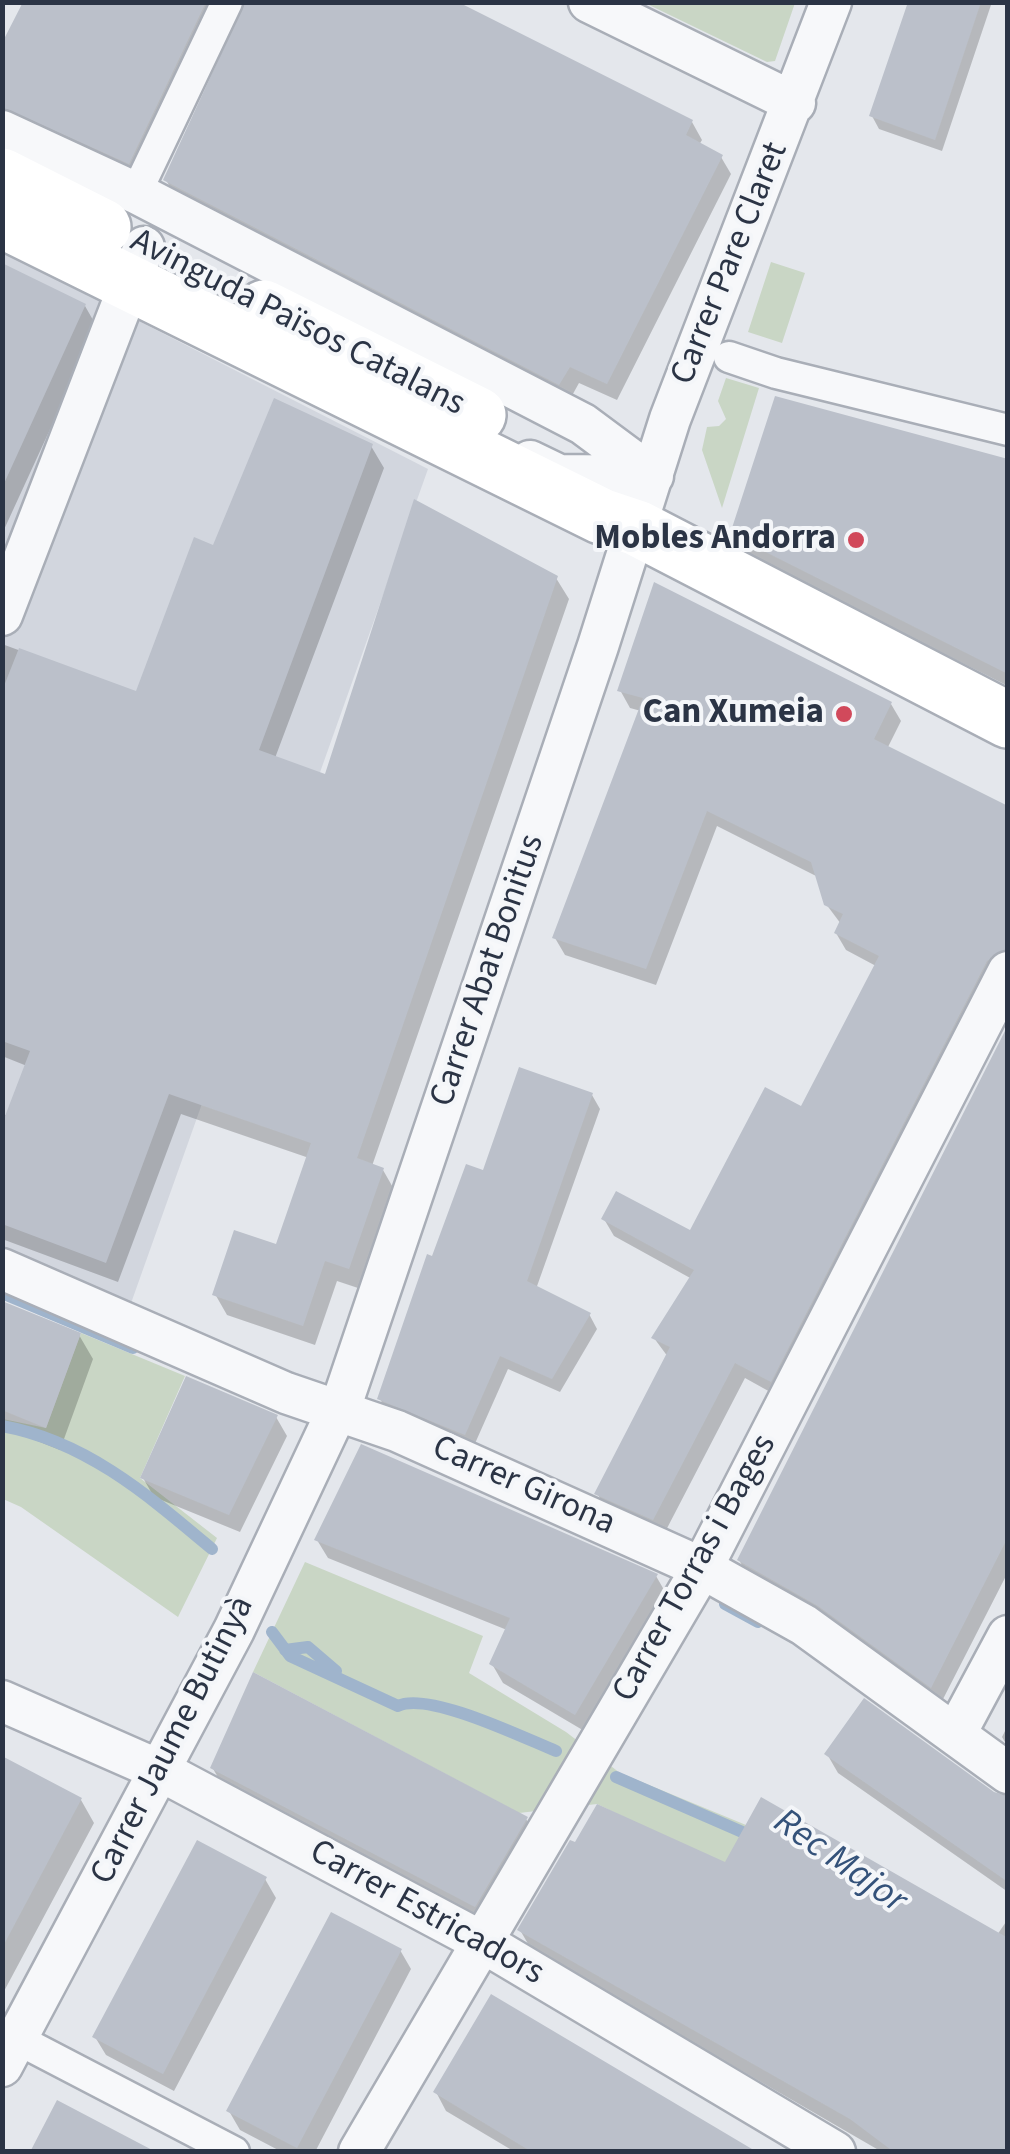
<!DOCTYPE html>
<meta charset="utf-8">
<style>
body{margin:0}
#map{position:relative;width:1010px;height:2154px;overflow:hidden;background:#e4e7ec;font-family:"Source Sans 3",sans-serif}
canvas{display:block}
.frame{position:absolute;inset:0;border:5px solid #2b3445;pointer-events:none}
</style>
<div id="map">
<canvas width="1010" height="2154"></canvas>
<div class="frame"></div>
</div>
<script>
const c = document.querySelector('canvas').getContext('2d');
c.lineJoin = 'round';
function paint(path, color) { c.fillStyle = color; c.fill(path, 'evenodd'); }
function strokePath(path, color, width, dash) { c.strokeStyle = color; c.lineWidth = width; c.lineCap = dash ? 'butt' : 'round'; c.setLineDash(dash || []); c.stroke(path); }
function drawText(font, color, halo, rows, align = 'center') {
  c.font = font + ' "Source Sans 3",sans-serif'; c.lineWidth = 8; c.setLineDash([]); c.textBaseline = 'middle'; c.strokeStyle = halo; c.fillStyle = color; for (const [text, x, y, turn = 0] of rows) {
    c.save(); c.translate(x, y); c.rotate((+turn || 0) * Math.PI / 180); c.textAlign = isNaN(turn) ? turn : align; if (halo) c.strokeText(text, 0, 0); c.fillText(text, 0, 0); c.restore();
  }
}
paint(new Path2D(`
 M2,251L428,469L125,1320L3,1271Z`), '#d2d6de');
paint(new Path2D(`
 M645,3H795L775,61L767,62Z
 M771,262L805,273L782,343L748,332Z
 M726,378L759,388L722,508L702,450L707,427L719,426L726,419L718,401Z
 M81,1333L185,1376L140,1478L217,1538L178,1617L21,1507L3,1499V1419L46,1428Z
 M305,1562L483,1636L469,1673L566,1732L620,1773L746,1825L770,1887L597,1804L519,1813L253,1672Z`), '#c9d6c5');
paint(new Path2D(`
 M26,2H231L139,180L2,117V48Z
 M910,2H992L942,151L879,129L872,116Z
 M692,122L702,140L699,145L721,157L731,174L617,400L579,383L569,401L176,197L166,180Z
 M2,264L85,306L97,327L2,534Z
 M371,446L384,468L275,758L327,777L556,578L569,599L372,1166L383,1170L395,1191L361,1289L337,1281L315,1345L227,1315L215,1294L278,1248L309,1158L181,1114L118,1282L2,1239V1114L8,1116L27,1066L2,1056V644L138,694L214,548Z
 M1008,462V686L744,553L732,533Z
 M620,690L891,704L901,721L887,749L1008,809V971L781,1398L745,1378L663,1536L607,1511L597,1493L668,1357L654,1338L692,1279L614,1236L604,1219L691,1233L802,1109L876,966L846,950L836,933L841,924L826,904L818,877L717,826L656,985L565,955L555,938L641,711L630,708Z
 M1008,1031V1572L941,1703L749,1577L739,1560Z
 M592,1095L600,1109L536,1289L589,1314L597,1329L560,1392L508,1369L473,1448L388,1413L380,1399L434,1259L484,1174Z
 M2,1303L79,1335L93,1359L60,1450L2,1427Z
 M276,1417L287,1436L240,1532L154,1497L143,1478Z
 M317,1540L656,1576L667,1595L586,1732L503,1683L492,1664L507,1630L328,1558Z
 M1008,1725V1747L1002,1737Z
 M827,1754L1008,1796V1892L838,1773Z
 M2,1759L81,1800L94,1823L2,1995Z
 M212,1767L526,1819L540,1843L489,1929L226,1791Z
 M726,1865L997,1935L1008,1919V2152H882L531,1949L520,1930Z
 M265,1879L276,1898L174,2091L106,2055L95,2037Z
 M400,1950L411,1969L315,2152H282L240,2130L229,2111Z
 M436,2092L752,2152H515L446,2111Z`), '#0003');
strokePath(new Path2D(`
 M2,1293L133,1348
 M2,1426C86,1441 149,1496 212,1549
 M725,1604L758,1622
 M272,1632L290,1656L398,1706C428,1691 524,1738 556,1751
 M285,1650L308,1647L336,1671
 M616,1777L756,1838`), '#9fb4cc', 12);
paint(new Path2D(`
 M23,2H206L129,164L2,107V43Z
 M245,2H458L693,120L686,135L723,155L607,384L570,367L559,385L163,180Z
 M908,2H981L935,140L869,116Z
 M2,263L86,304L2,488Z
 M775,396L1008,459V674L730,534Z
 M274,398L373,444L259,750L325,774L414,499L558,576L357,1158L384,1168L349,1269L325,1261L303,1326L212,1295L234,1230L276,1244L311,1143L169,1094L106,1263L2,1224V1124L30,1051L2,1041V691L19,648L136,691L194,537L213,545Z
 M654,582L892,702L874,739L1008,806V948L987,961L771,1382L735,1363L653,1520L594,1494L670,1347L651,1338L694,1270L601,1219L616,1191L690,1230L765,1087L801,1106L879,956L834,933L843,914L824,905L811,862L707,811L646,969L552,938L643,698L617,691Z
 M1008,1025V1537L931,1688L818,1606L737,1560Z
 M519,1067L593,1093L527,1281L591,1313L552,1379L500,1356L465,1435L377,1399L427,1254L432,1256L466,1164L483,1170Z
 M2,1301L81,1333L46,1428L2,1410Z
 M186,1376L278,1415L229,1515L140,1478Z
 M361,1444L658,1574L575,1715L489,1664L510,1618L314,1540Z
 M253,1672L528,1817L475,1907L210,1768Z
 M864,1698L994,1792L1008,1796V1882L824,1754Z
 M2,1756L82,1798L2,1948Z
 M761,1797L1008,1938V2152H894L850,2119L517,1930L570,1840L575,1842L597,1804L725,1862Z
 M197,1840L267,1877L163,2074L92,2037Z
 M331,1912L402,1949L297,2148L226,2111Z
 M491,1994L757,2152H532L433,2092Z
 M57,2100L156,2152H30Z`), '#bbc0ca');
const pedestrian = new Path2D(`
 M136,193L227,2
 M729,357L776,373L1008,430
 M17,2039L234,2152`);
const minor = new Path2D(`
 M589,2L795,103
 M2,131L136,193L583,424L653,476
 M530,461L559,475L653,476
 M2,615L144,247
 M2,1269L286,1393L397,1431L702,1568L804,1625L1008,1773
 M2,1701L161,1771L484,1943L835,2152
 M956,1733L1008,1636
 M2,2066L234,1630L345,1394L598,646L670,419L831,2
 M359,2152L702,1568L1008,972`);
const secondary = new Path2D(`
 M2,176L103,227
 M2,220L601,516L637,528L1008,720
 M264,308L478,415`);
strokePath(pedestrian, '#a9aeb7', 35);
strokePath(minor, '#a9aeb7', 45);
strokePath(secondary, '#a9aeb7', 60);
strokePath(pedestrian, '#f7f8fa', 30);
strokePath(minor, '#f7f8fa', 40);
strokePath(secondary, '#fff', 55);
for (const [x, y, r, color] of [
 [856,540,10,"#d1495b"],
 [844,714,10,"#d1495b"]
]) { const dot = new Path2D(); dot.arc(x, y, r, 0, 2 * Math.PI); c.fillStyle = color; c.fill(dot); strokePath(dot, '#f4f6f9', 4); }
drawText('35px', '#2b3445', '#f4f6f9', [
 ["Carrer Pare Claret",731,264,-68],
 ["Avinguda Països Catalans",297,324,27],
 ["Carrer Abat Bonitus",489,971,-71],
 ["Carrer Girona",523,1487,24],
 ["Carrer Torras i Bages",696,1569,-61],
 ["Carrer Jaume Butinyà",174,1741,-63],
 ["Carrer Estricadors",426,1914,29]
]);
drawText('bold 35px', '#2b3445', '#f4f6f9', [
 ["Mobles Andorra",836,540],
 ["Can Xumeia",824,714]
], 'right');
drawText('italic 38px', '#34527a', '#f4f6f9', [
 ["Rec Major",839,1863,35]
]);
</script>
